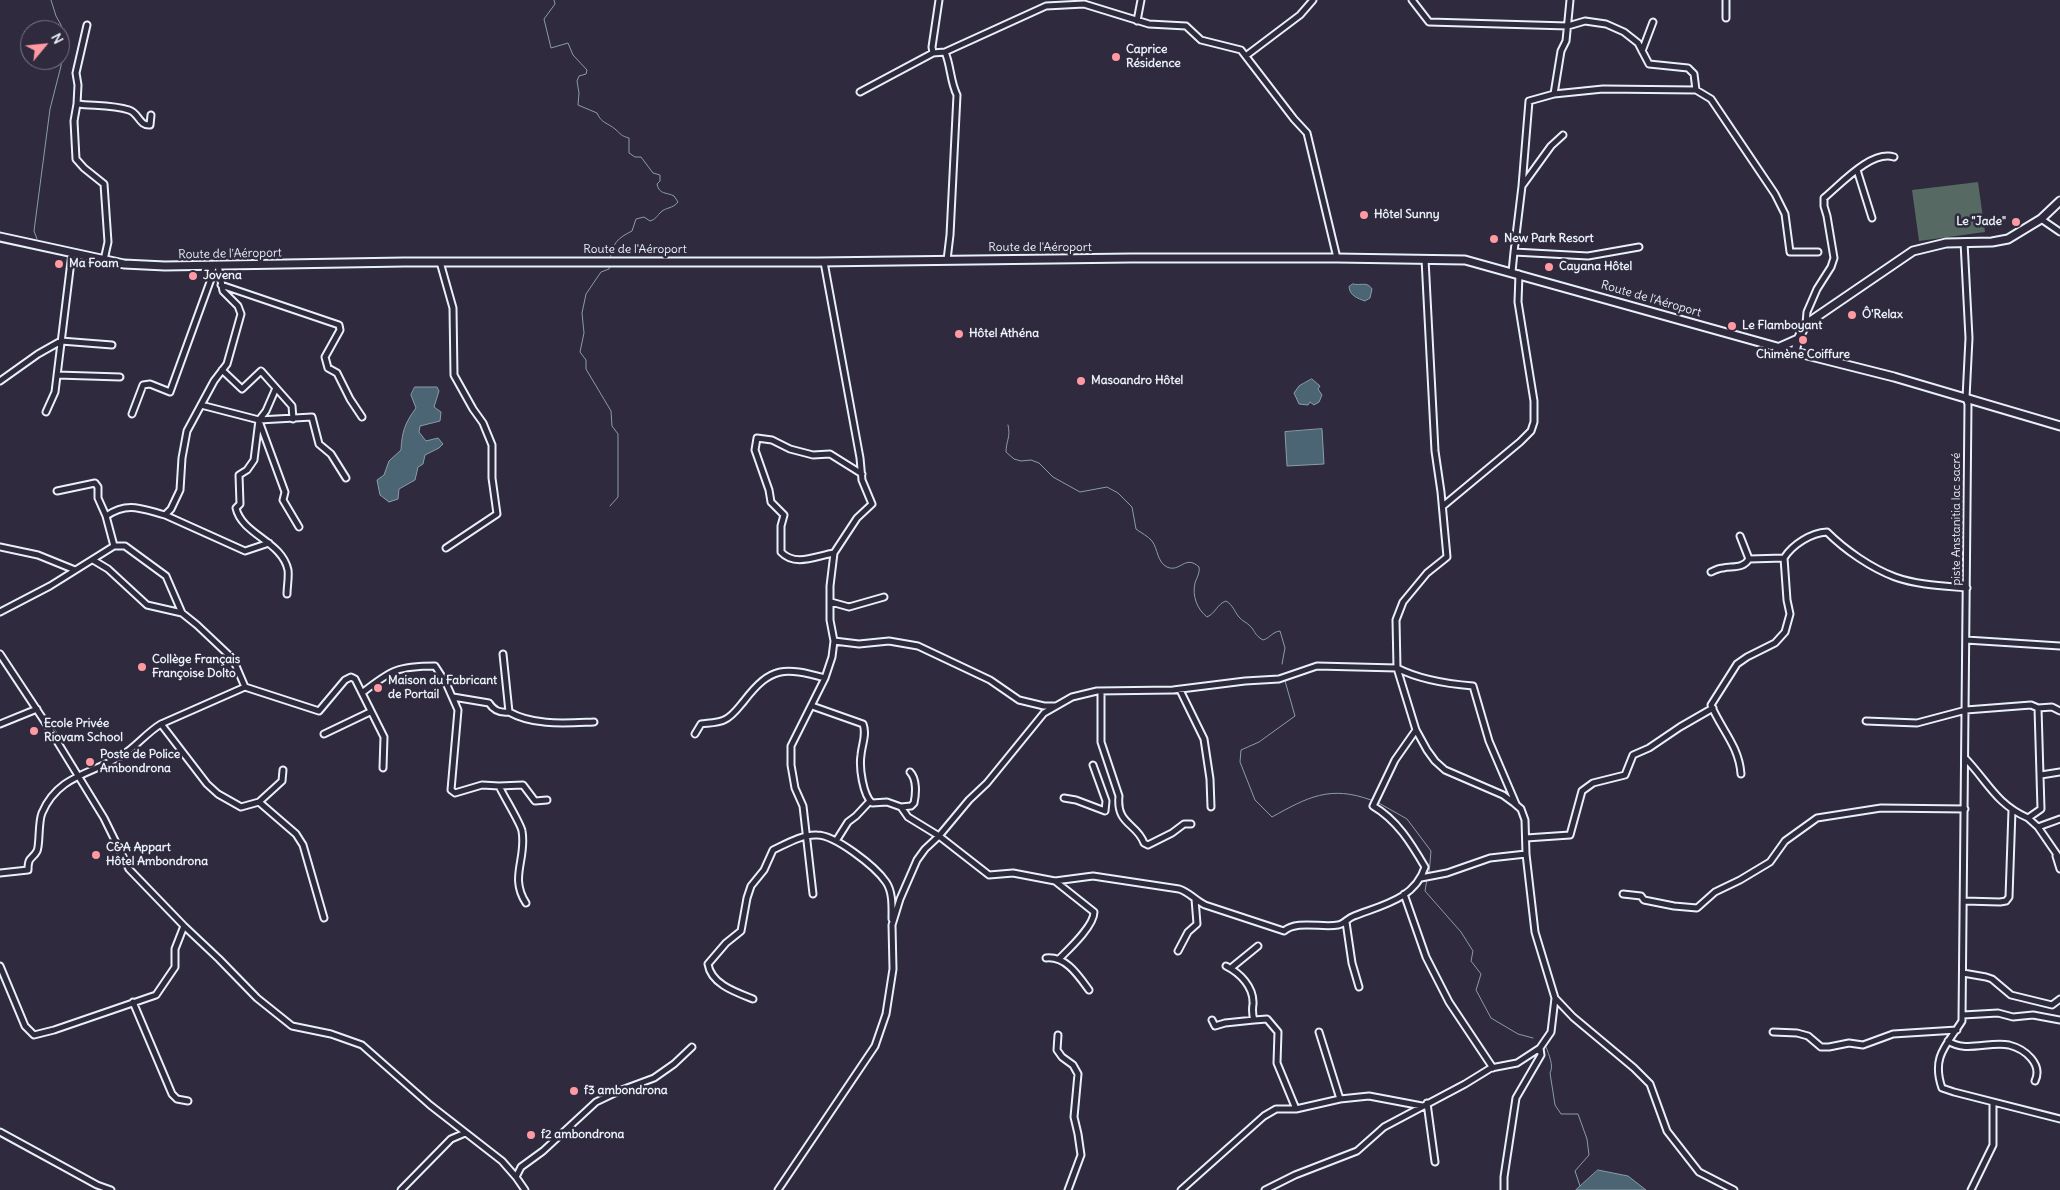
<!DOCTYPE html>
<meta charset="utf-8">
<style>
body{margin:0}
#map{position:relative;width:2060px;height:1190px;overflow:hidden;background:#2f2a3d;font-family:Delius,sans-serif}
canvas{display:block}
.north{position:absolute;left:20px;top:20px;width:50px;height:50px;box-sizing:border-box;background:#2f2a3d;border:1px solid #797a88;border-radius:50%;rotate:62deg;font-size:14px;font-weight:700;line-height:20px;text-align:center;color:#e8f1f8}
.north::after{content:'';display:block;margin:auto;width:18px;height:22px;background:#ff9aa2;clip-path:polygon(50% 0,100% 100%,50% 72%,0 100%)}
</style>
<div id="map">
<canvas width="2060" height="1190"></canvas>
<div class="north">N</div>
</div>
<script>
const c = document.querySelector('canvas').getContext('2d');
c.lineJoin = 'round';
function paint(path, color) { c.fillStyle = color; c.fill(path, 'evenodd'); }
function strokePath(path, color, width, dash) { c.strokeStyle = color; c.lineWidth = width; c.lineCap = dash ? 'butt' : 'round'; c.setLineDash(dash || []); c.stroke(path); }
function drawText(font, color, halo, rows, align = 'center') {
  c.font = font + ' Delius,sans-serif'; c.lineWidth = 5; c.setLineDash([]); c.textBaseline = 'middle'; c.strokeStyle = halo; c.fillStyle = color; for (const [text, x, y, turn = 0] of rows) {
    c.save(); c.translate(x, y); c.rotate((+turn || 0) * Math.PI / 180); c.textAlign = isNaN(turn) ? turn : align; if (halo) c.strokeText(text, 0, 0); c.fillText(text, 0, 0); c.restore();
  }
}
paint(new Path2D(`
 M1978,182L1985,232L1919,241L1912,190Z`), '#566962');
const water = new Path2D(`
 M1353,284C1361,286 1367,281 1372,289L1370,298L1365,301C1357,298 1350,296 1349,287Z
 M1312,379L1320,386L1318,389L1322,395L1319,402L1314,405L1310,402L1308,405L1299,404L1294,393L1299,386Z
 M415,387H437L439,391L434,407L441,412L440,421L420,426L419,432L426,441L438,438L443,444L439,448L425,455L423,464L418,467L415,480L399,489L398,499L389,502L380,495L377,480L384,475L389,461L401,450C402,431 405,423 416,408L411,395Z
 M1322,429L1324,464L1287,466L1285,432Z
 M1598,1170L1628,1176L1646,1190H1576Z`);
paint(water, '#4c6574');
strokePath(water, '#8a9da9', 1);
strokePath(new Path2D(`
 M554,0L555,4L544,19L551,48L568,43L573,55L587,70L586,74L579,76L577,81L579,93L578,105L597,113C601,123 608,123 615,129C621,134 621,136 629,138V153L635,157H641L653,173L660,175V181L657,184C659,195 667,192 674,196L678,202C673,209 665,207 660,213C656,217 656,219 650,221L644,217L636,219L632,231C618,238 612,243 610,260
 M37,239L34,231L50,109L61,66V25L56,16L51,0
 M610,264L609,269L601,272L586,294L582,313L584,333L580,352L586,360V369L611,411L612,426L618,434V497L610,506
 M1008,425C1011,437 1006,441 1006,452L1014,459L1021,461L1031,460L1039,463L1053,477L1080,492L1107,487L1118,493L1132,507L1136,529C1141,533 1148,536 1152,541C1158,549 1157,562 1167,567C1180,573 1185,554 1199,567C1200,573 1197,577 1195,583C1192,596 1197,609 1207,617C1216,613 1217,604 1226,601C1233,605 1234,611 1239,617C1242,621 1246,622 1249,625C1255,630 1254,635 1263,640C1270,638 1272,632 1280,631L1285,648L1282,664
 M1285,681L1295,716L1259,742L1241,750L1240,762L1255,800L1272,817C1308,797 1330,785 1371,800
 M1377,802L1407,819L1431,851L1429,874
 M1427,879L1425,891L1461,932L1473,951L1471,961L1481,974L1476,990L1491,1018L1518,1034L1533,1038
 M1546,1047C1549,1055 1554,1066 1550,1073L1555,1105L1561,1114H1578L1587,1139L1589,1155L1575,1171L1580,1186`), '#8a9da9', 1);
const street = new Path2D(`
 M1412,0L1429,22L1568,26L1585,21L1606,24L1624,32L1638,43L1649,64L1688,68L1694,74L1696,90L1711,99L1775,194L1785,214L1790,252H1818
 M1726,0V18
 M1137,21L1141,0
 M87,25L76,73L78,85L77,104L74,121L76,159L84,168L104,184L108,242L104,260
 M1642,51L1653,22
 M933,53L932,47L939,0
 M1247,55L1300,15L1313,0
 M860,92L933,53L945,52
 M1554,94L1603,89L1696,90
 M77,104C94,106 113,105 129,110C139,113 139,126 150,125L151,115
 M1857,170L1872,218
 M1522,186L1529,101L1554,94L1561,51L1566,41L1570,0
 M2041,219L2060,232
 M1964,242L1969,338L1966,398L1968,404L1962,1021C1947,1045 1931,1056 1942,1088L1954,1092L2060,1119
 M1514,252L1522,186L1551,146L1563,135
 M1425,259L1435,451L1441,492L1447,557L1427,573L1403,602L1396,620L1397,668L1416,730L1427,750L1435,761L1445,770L1503,795L1514,803L1521,809L1525,820L1526,854L1535,932L1555,998L1551,1032L1540,1048L1541,1055L1516,1098L1504,1177V1190
 M947,260L950,235L957,95C950,81 951,66 945,52L1046,6L1084,4L1149,24L1186,26L1201,40L1241,50L1294,119L1307,133L1337,258
 M440,262L453,308L454,375L473,409L483,423L492,445V478L497,514L446,548
 M1512,272L1514,252L1588,256L1639,247
 M221,285L339,325L340,330L325,357L328,368L337,373L350,399L362,417
 M1806,324L1807,312L1817,289L1831,267L1834,258L1827,216L1824,206V198C1841,184 1871,150 1894,157
 M222,370L242,389L261,371L292,406L293,419
 M57,375L120,377
 M0,381L38,354L61,341L112,345
 M276,388L266,411L259,420L254,460L247,470L239,475L240,504L236,508C242,535 282,541 288,570C289,577 287,587 287,594
 M201,405L259,420L312,417L319,444L331,454L346,478
 M46,412L55,392L72,253
 M132,414L143,385L150,384L170,392L211,279L213,265
 M259,421L285,492L283,500L299,527
 M57,491L95,483L98,487V498L106,516
 M1443,506L1520,442L1531,431L1534,422V401L1518,302L1519,274
 M165,515L245,551L269,543
 M1740,536L1749,559L1784,558
 M114,546H125L166,576L182,613
 M0,547L38,555L75,570
 M834,553C816,556 795,567 781,552V526L784,515L771,502L769,490L755,450L757,438L772,440L790,449L813,455L830,454L862,474
 M93,560L108,569L147,605L182,613L197,625L233,659L245,687L319,711L345,680L351,677L355,679L384,737L383,768
 M1711,572C1715,570 1719,568 1723,568C1732,566 1743,569 1749,559
 M831,602L849,607L884,597
 M0,612L50,586L114,546L106,516C128,501 142,509 165,515L171,509L180,490L182,458L187,431L214,381L227,364L241,314L238,306L223,291L218,265
 M1966,640L2060,646
 M834,641L859,644L889,641L918,646L990,680L1019,700L1044,706H1055
 M0,654L47,725L104,818L129,869L184,926L219,959L257,998L292,1026L331,1034L362,1045L430,1105L502,1161L516,1177L525,1190
 M1180,690L1204,739L1210,779L1211,807
 M1101,691V742L1119,796C1116,825 1137,823 1144,843L1148,845L1172,833L1184,824H1191
 M362,693C391,670 398,666 435,666L446,683L458,710L451,790L455,793L482,785L499,786C503,795 521,824 522,831C527,859 509,877 526,903
 M453,697L489,703C494,711 500,713 509,712L503,654
 M812,706L863,724C867,734 862,744 861,755C859,768 863,795 872,803L887,802L901,807L908,817L939,836L989,875L1013,873L1055,881L1093,876L1179,889C1189,892 1195,900 1205,905L1284,931C1297,920 1322,928 1338,925C1344,924 1348,918 1354,916C1382,905 1415,899 1425,867C1411,843 1397,820 1373,806L1395,760L1416,730
 M2038,708L2052,707L2060,711
 M509,712C534,726 566,723 594,722
 M1866,721L1917,723L1966,710L2031,705L2038,708L2041,809L2028,818C1996,804 1988,782 1965,758
 M0,724L37,709
 M161,724L207,784L218,794L241,807L259,802L296,834L303,845L324,918
 M324,734L370,712
 M695,734L701,724C708,723 718,723 724,720C732,717 739,707 744,701C771,666 784,667 825,678L832,657L834,641L830,620V586L834,553L857,518L872,504L862,480L860,458L824,262
 M1741,774C1739,746 1721,729 1711,705L1737,664L1747,657L1775,643L1785,632L1790,614L1787,600L1784,558C1793,544 1811,533 1827,532C1845,550 1871,568 1895,577C1917,585 1944,586 1967,588
 M2041,775L2060,772
 M499,786L523,785L535,801L547,800
 M1064,798L1076,800L1105,811L1106,801L1093,765
 M259,802L282,781L283,770
 M901,807L911,806L914,803C916,794 917,779 910,772
 M2028,818L2038,827L2060,859
 M2038,827L2060,819
 M1526,838L1570,835L1582,791L1593,783L1625,775L1633,755L1649,748L1680,727L1713,708
 M836,841L848,822L856,816L870,801
 M2056,856L2060,869
 M0,873L28,870C28,856 32,860 37,851C40,845 38,822 42,813C58,775 92,774 121,756C136,747 146,733 161,724L245,687
 M1421,878L1447,873L1490,858L1526,854
 M1055,881L1094,912C1094,926 1069,949 1059,959
 M813,894L803,806L795,788L791,765V746L825,678
 M1404,894L1426,957L1449,1002L1493,1068
 M1623,894L1641,896L1644,900L1674,906L1697,908L1715,892L1740,880L1770,862L1785,841L1817,818L1881,808L1965,809
 M1964,901L2000,902L2006,901L2009,897L2012,810
 M1346,922L1352,963L1359,987
 M1178,951L1188,932L1197,924L1195,899
 M1046,958C1066,956 1078,975 1089,990
 M0,966L25,1026L34,1035L54,1030L156,995L175,967V949L184,926
 M1226,966C1240,973 1254,987 1253,1004C1252,1011 1252,1014 1254,1020L1267,1019L1278,1032L1277,1063L1296,1109
 M1231,968L1258,946
 M1963,973L1986,977L1992,979L2011,995L2052,1005L2060,999
 M1555,998L1573,1017L1634,1068L1650,1084L1667,1131L1699,1172L1734,1190
 M753,999C735,992 711,984 708,964L726,943L741,931L747,898L751,886L764,870L773,850C786,844 803,834 817,835C835,835 875,866 886,882C893,892 892,907 892,919
 M133,1002L172,1094L177,1099L188,1101
 M1963,1015L1998,1013L2013,1017L2033,1015L2060,1020
 M1212,1020L1215,1026L1225,1023L1254,1020
 M1319,1032L1340,1099
 M1773,1032L1797,1033L1808,1036L1821,1047H1829L1849,1043L1863,1045L1893,1034L1957,1030
 M1058,1035L1057,1050L1062,1057L1073,1065L1078,1074L1074,1117L1078,1134L1081,1155L1068,1190
 M1948,1041C1966,1053 1989,1041 2009,1045C2025,1049 2043,1064 2035,1081
 M1427,1103L1435,1162
 M0,1132L97,1185L111,1190
 M516,1177L521,1167L543,1151L596,1102L619,1091L654,1078L674,1064L692,1047
 M401,1190L451,1139L465,1133
 M778,1190L875,1046L886,1014L893,969L892,925L900,899L917,860L925,849L939,836L969,800L987,783L1044,713L1072,697L1097,691L1173,690L1245,681L1279,679L1317,666L1397,668C1420,680 1448,684 1473,686L1489,741L1516,804
 M1181,1190L1264,1116L1276,1109H1296L1340,1099L1369,1096L1422,1106
 M1265,1190L1295,1175L1357,1151L1384,1127L1465,1084L1491,1068L1517,1063L1540,1048
 M1971,1190L1993,1145V1103`);
const secondary = new Path2D(`
 M0,237L124,264L165,266L404,262H818L1131,258H1337L1465,260L1795,352L1894,377L2060,426
 M1780,347L1798,339
 M1795,352L1798,339L1806,324L1913,251L1946,243L1992,242L2008,239L2041,219L2060,201`);
strokePath(street, '#e8f1f8', 9);
strokePath(secondary, '#e8f1f8', 11);
strokePath(street, '#2f2a3d', 5);
strokePath(secondary, '#2f2a3d', 7);
for (const [x, y, r, color] of [
 [1116,57,5,"#ff9aa2"],
 [1364,215,5,"#ff9aa2"],
 [2016,222,5,"#ff9aa2"],
 [1494,239,5,"#ff9aa2"],
 [59,264,5,"#ff9aa2"],
 [1549,267,5,"#ff9aa2"],
 [193,276,5,"#ff9aa2"],
 [1852,315,5,"#ff9aa2"],
 [1732,326,5,"#ff9aa2"],
 [959,334,5,"#ff9aa2"],
 [1803,340,5,"#ff9aa2"],
 [1081,381,5,"#ff9aa2"],
 [142,667,5,"#ff9aa2"],
 [378,688,5,"#ff9aa2"],
 [34,731,5,"#ff9aa2"],
 [90,762,5,"#ff9aa2"],
 [96,855,5,"#ff9aa2"],
 [574,1091,5,"#ff9aa2"],
 [531,1135,5,"#ff9aa2"]
]) { const dot = new Path2D(); dot.arc(x, y, r, 0, 2 * Math.PI); c.fillStyle = color; c.fill(dot); strokePath(dot, '#2f2a3d', 2); }
drawText('bold 12px', '#e8f1f8', '#2f2a3d', [
 ["Caprice",1126,50],
 ["Résidence",1126,64],
 ["Hôtel Sunny",1374,215],
 ["Le \"Jade\"",2006,222,"right"],
 ["New Park Resort",1504,239],
 ["Ma Foam",69,264],
 ["Cayana Hôtel",1559,267],
 ["Jovena",203,276],
 ["Ô'Relax",1862,315],
 ["Le Flamboyant",1742,326],
 ["Hôtel Athéna",969,334],
 ["Chimène Coiffure",1803,355,"center"],
 ["Masoandro Hôtel",1091,381],
 ["Collège Français",152,660],
 ["Françoise Dolto",152,674],
 ["Maison du Fabricant",388,681],
 ["de Portail",388,695],
 ["Ecole Privée",44,724],
 ["Riovam School",44,738],
 ["Poste de Police",100,755],
 ["Ambondrona",100,769],
 ["C&A Appart",106,848],
 ["Hôtel Ambondrona",106,862],
 ["f3 ambondrona",584,1091],
 ["f2 ambondrona",541,1135]
], 'left');
drawText('12px', '#e8f1f8', '#2f2a3d', [
 ["Route de l'Aéroport",1040,248],
 ["Route de l'Aéroport",635,250],
 ["Route de l'Aéroport",230,254,-1],
 ["Route de l'Aéroport",1651,299,16],
 ["piste Anstanitia lac sacré",1957,519,-90]
]);
</script>
